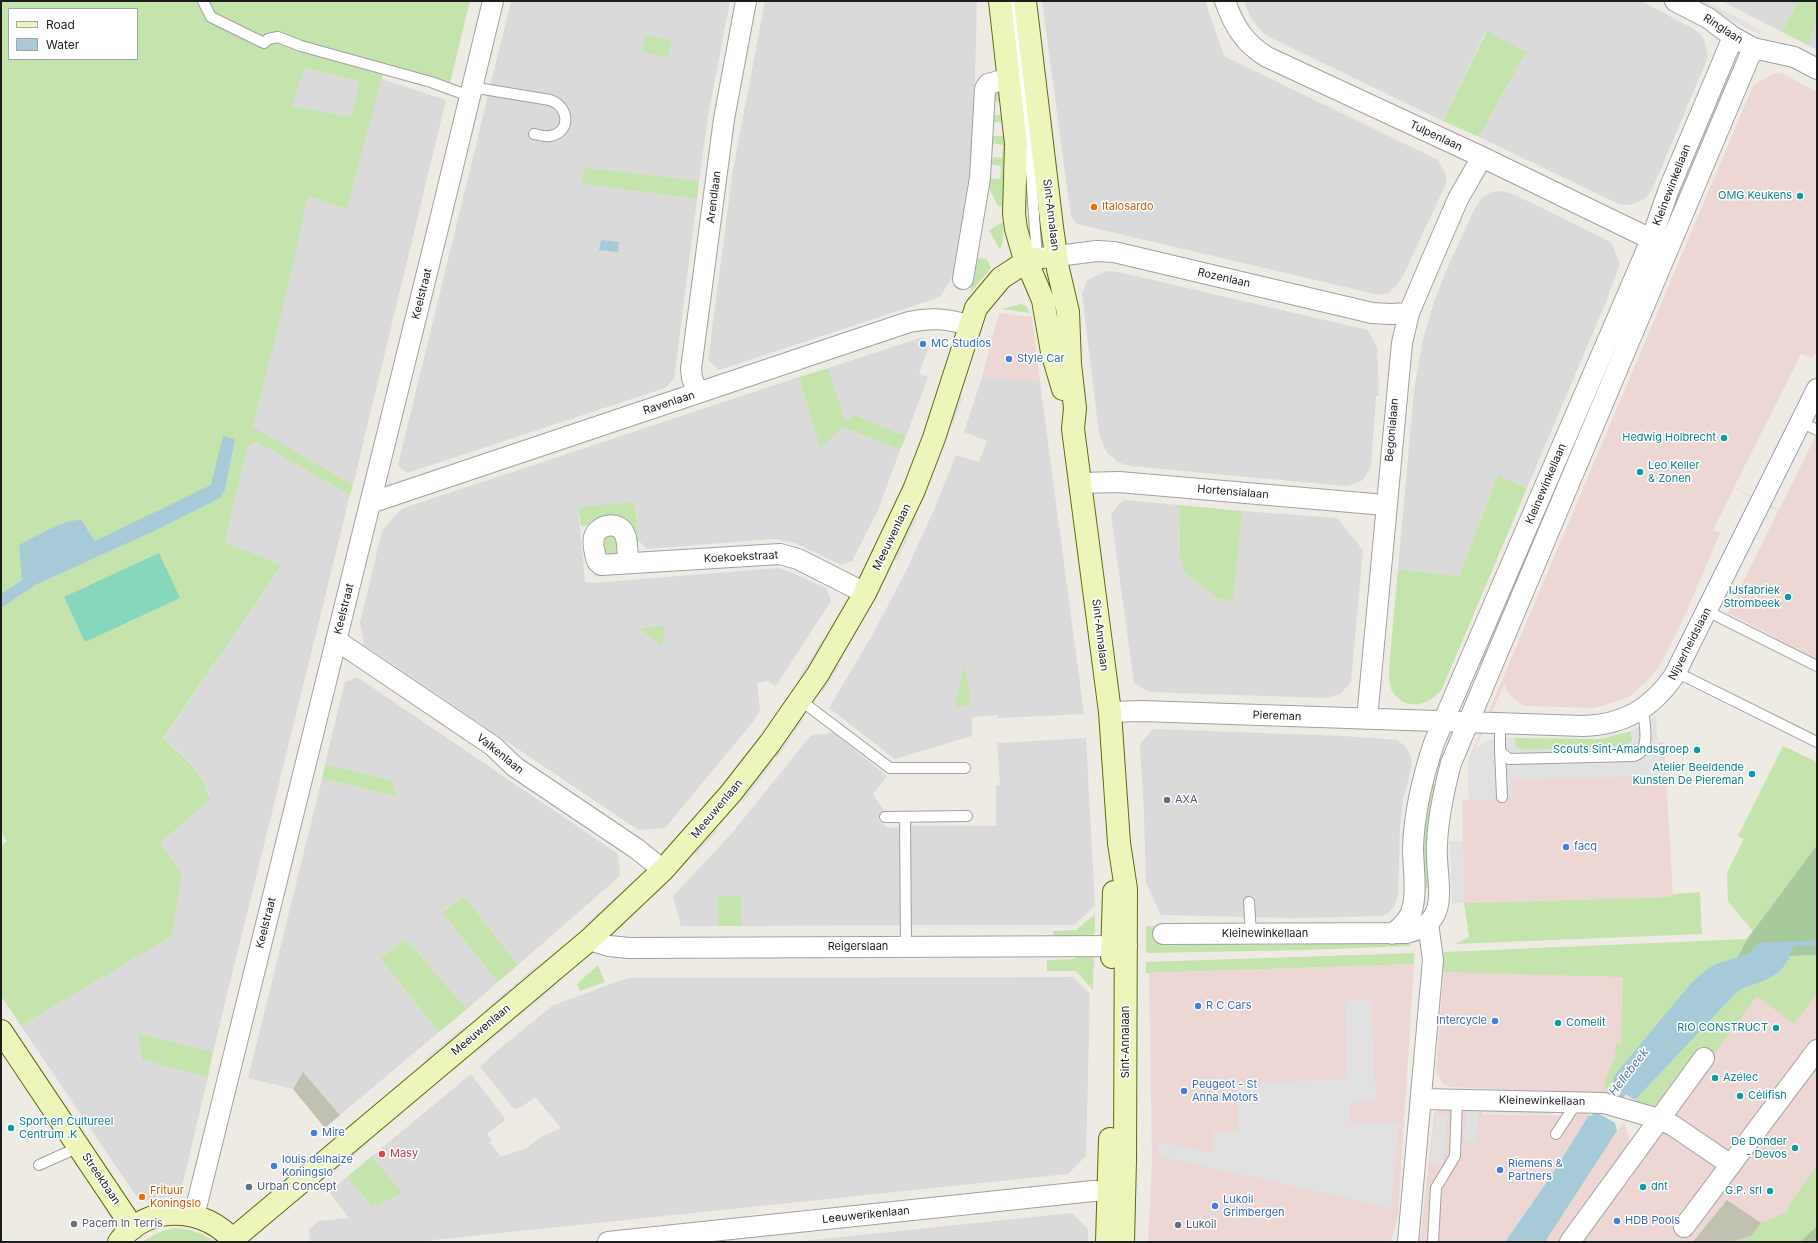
<!DOCTYPE html>
<meta charset="utf-8">
<style>
body{margin:0}
#map{position:relative;width:1818px;height:1243px;overflow:hidden;background:#eeebe4;font-family:Inter,sans-serif}
canvas{display:block}
.frame{position:absolute;inset:0;border:2px solid #1d1d1d;pointer-events:none}
.legend{position:absolute;left:8px;top:8px;width:130px;height:52px;box-sizing:border-box;background:#fff;border:1px solid #a5a5a5;margin:0;padding:5px 7px;list-style:none;font-size:12px;color:#1d1d1d}
.legend li{display:flex;align-items:center;gap:8px;height:20px}
.legend b{width:20px;border:1px solid #a5a5a5}
</style>
<div id="map">
<canvas width="1818" height="1243"></canvas>
<div class="frame"></div>
<ul class="legend">
<li><b style="height:5px;background:#eef5bb"></b>Road</li>
<li><b style="height:11px;background:#a7cad8"></b>Water</li>
</ul>
</div>
<script>
const c = document.querySelector('canvas').getContext('2d');
c.lineJoin = 'round';
function paint(path, color) { c.fillStyle = color; c.fill(path, 'evenodd'); }
function strokePath(path, color, width, dash) { c.strokeStyle = color; c.lineWidth = width; c.lineCap = dash ? 'butt' : 'round'; c.setLineDash(dash || []); c.stroke(path); }
function drawText(font, color, halo, rows, align = 'center') {
  c.font = font + ' Inter,sans-serif'; c.lineWidth = 3; c.setLineDash([]); c.textBaseline = 'middle'; c.strokeStyle = halo; c.fillStyle = color; for (const [text, x, y, turn = 0] of rows) {
    c.save(); c.translate(x, y); c.rotate((+turn || 0) * Math.PI / 180); c.textAlign = isNaN(turn) ? turn : align; if (halo) c.strokeText(text, 0, 0); c.fillText(text, 0, 0); c.restore();
  }
}
paint(new Path2D(`
 M511,1H730L708,116L699,181L584,167L581,184L697,199L674,379L665,388L407,473L398,465Z
 M765,1H977L973,152L957,269L940,297L719,370L708,360L733,170Z
 M1042,1H1205L1224,56L1438,160L1446,175V184L1402,278L1394,288L1388,293L1379,295L1077,224L1071,217Z
 M1244,1H1641L1694,29L1701,35L1705,42L1708,57L1652,190L1646,198L1638,202L1629,205L1619,204L1479,137L1504,92L1486,31L1443,121L1271,38L1264,34L1252,20Z
 M1722,1H1798L1782,32Z
 M1817,19V50L1808,45Z
 M305,68L359,81L352,117L292,106Z
 M381,79L446,100L353,485L253,428L308,195L347,209Z
 M1498,191L1507,192L1515,195L1611,242L1619,262V267L1606,302L1527,488L1498,475L1459,576L1398,569L1414,392L1422,343L1434,302L1447,269L1474,210L1482,197L1492,192Z
 M1107,271L1118,272L1368,330L1378,350L1377,357L1378,363L1379,396H1376L1371,467L1363,480L1351,485L1345,486L1131,466L1117,462L1106,451L1099,434L1082,293L1087,281L1091,278Z
 M923,337L929,346L919,374L928,377L906,436L855,415L846,422L828,368Z
 M799,377L820,447L843,427L900,450L879,508L852,561L841,565L795,543L773,539L647,549L639,541L636,506L578,507L585,581L593,583L778,568L795,574L826,588L831,601L776,686L768,681L757,683L760,711L753,722L665,828L638,830L364,645L360,623L382,531L401,509Z
 M982,377L1040,382L1084,714L998,718V715L972,717V736L895,759L829,708L874,632L907,569L933,512L956,455L979,462L987,441L964,432Z
 M257,442L350,495L213,1052L138,1033L142,1060L208,1077L180,1195L144,1201L138,1199L21,1026L172,936L182,874L159,842L209,793L200,776L191,764L175,748L163,740L282,565L225,542L248,446Z
 M1125,500L1179,505L1180,556L1204,588L1218,599L1232,601L1242,511L1337,518L1363,550L1351,682L1340,694L1326,698L1149,692L1134,683L1111,515L1119,504Z
 M357,677L618,854L620,876L518,965L464,896L442,911L498,982L467,1009L406,939L380,958L439,1032L340,1115L303,1072L293,1089L248,1078L322,779L397,797L391,780L325,764L345,682Z
 M1153,729L1344,736L1397,740L1406,747L1411,756L1412,765L1403,800L1400,827L1398,896L1395,905L1389,913L1382,916L1293,918L1161,915L1146,883L1144,814L1140,744Z
 M834,733L887,776L873,794L884,811L878,820L888,828L899,827L901,925L742,926L741,894L718,897V926H681L673,896L732,833L811,735Z
 M1086,738L1095,906L1074,925H911L910,826H996V785H1000L997,743Z
 M1074,977L1090,994L1086,1156L1068,1174L414,1242H310L309,1229L319,1221L349,1218L329,1192L347,1177L372,1207L403,1194L372,1156L471,1074L504,1117V1121L487,1134L492,1140L490,1143L500,1155V1157L527,1148L539,1138L561,1128L535,1097L523,1106L514,1109L480,1067L497,1051L552,1006L613,983L629,978Z
 M1072,1213L1088,1229V1242H794Z`), '#dbdada');
paint(new Path2D(`
 M1776,73L1783,74L1817,92V351L1812,358L1801,354L1734,487L1779,510L1817,433V659L1728,613L1778,511L1734,488L1713,530L1720,533L1686,613L1659,667L1649,679L1630,696L1605,705L1593,708L1527,706L1520,704L1507,692L1505,683L1475,749L1488,741L1505,738L1664,742L1673,897L1464,903L1462,801L1469,800L1468,761L1753,86L1758,82Z
 M999,313L1032,317L1040,382L982,377Z
 M1817,957V1242H1545L1624,1121L1630,1141L1709,1022Z
 M1414,964L1398,1217L1391,1242H1148L1152,1161L1149,973Z
 M1444,964L1521,965L1691,983L1617,1072L1613,1086L1615,1088L1612,1094L1450,1087L1443,1084L1436,1071Z
 M1451,1109H1483V1114L1576,1116L1580,1110L1589,1115L1549,1179L1505,1242H1420L1434,1112Z`), '#edd7d4');
paint(new Path2D(`
 M303,1072L340,1115L325,1128L293,1089Z
 M1727,1200L1761,1223L1751,1236L1731,1242H1693Z`), '#c0c1b0');
paint(new Path2D(`
 M1,1H470L449,87L385,66L347,209L308,196L288,287L253,427L353,485L350,495L257,442L248,446L225,542L282,565L163,739C184,756 204,773 210,800L160,842L182,874L172,936L21,1026L1,996V846L7,841L1,833ZM9,9H137V59H9ZM305,68L359,81L352,117L292,106Z
 M1798,1H1817V19L1808,45L1782,32Z
 M1487,31L1526,52L1479,137L1443,121Z
 M646,35L671,40L668,57L642,52Z
 M1728,74L1732,76L1680,200H1677L1675,195Z
 M992,89L1005,90L1004,206H998L986,182L987,178L1000,179L1001,166L989,164V157L1002,158L1003,145L990,143L991,136H1003L1004,122H991V115H1004V102L992,101Z
 M584,167L699,181L697,199L581,184Z
 M1003,222V242L1000,250L989,230Z
 M977,258L987,259L991,268L970,293Z
 M1021,304L1026,306L1030,313L1001,309Z
 M828,368L846,422L855,415L906,436L900,450L843,427L820,448L799,377Z
 M1498,475L1527,488L1442,689C1429,706 1405,712 1392,691C1389,684 1389,676 1389,669L1398,569L1459,576Z
 M635,502L639,541L634,545L592,525L581,526L578,507Z
 M1179,505L1242,511L1233,601L1218,599L1185,572L1180,556Z
 M604,535L616,536L617,555H605Z
 M1522,561L1526,562L1481,665L1479,663Z
 M664,626L663,647L639,628Z
 M965,663L971,705L955,707Z
 M1631,731L1632,741L1625,747L1619,748L1522,750L1516,746L1514,738L1600,739Z
 M1783,746L1817,762V845L1753,931L1728,902L1727,873L1744,839L1738,836Z
 M325,764L391,780L398,797L322,779Z
 M1433,783L1437,785L1428,858V886L1425,891H1423L1421,842L1431,784Z
 M1700,892L1702,934L1455,944L1469,937L1464,903L1672,897L1673,894Z
 M741,894L742,926H718V897Z
 M464,896L518,965L498,982L442,912Z
 M1095,914V932L1093,935L1054,937L1053,931L1076,930Z
 M1146,926H1159L1160,942L1269,945L1406,942L1412,946L1306,950L1147,953L1146,950Z
 M406,939L467,1009L439,1032L380,958Z
 M1747,939L1737,958L1716,964L1707,969L1691,983L1617,1072L1613,1086L1615,1088L1610,1096L1607,1095L1604,1083L1615,1057L1616,1043L1621,1044L1623,977L1440,972L1441,957L1444,952Z
 M1414,953V964L1146,973V962Z
 M1079,954L1092,955L1094,959L1093,990L1076,971H1047V960L1074,959Z
 M1817,955V993L1794,1024L1757,996L1712,1057L1685,1072L1654,1107L1633,1102L1736,993C1758,978 1776,986 1789,956Z
 M598,965L605,982L580,991L577,984Z
 M138,1033L213,1052L208,1077L142,1060Z
 M372,1156L403,1194L372,1207L347,1177Z
 M1817,1166V1226L1800,1242H1731L1751,1236L1761,1223L1788,1212V1206Z
 M175,1228C189,1229 203,1232 214,1242H141L162,1231Z`), '#c5e4ad');
paint(new Path2D(`
 M1817,845V955L1737,958L1747,939Z
 M1817,1226V1242H1800Z`), '#a6ca9b');
paint(new Path2D(`
 M159,553L180,598L85,642L64,597Z`), '#87d7bd');
paint(new Path2D(`
 M1694,1H1705L1762,31L1760,35Z
 M957,395L963,397L953,426L947,425Z
 M911,516L917,519L897,562L892,559Z
 M824,637L829,640L804,680L799,677Z
 M835,662L840,665L823,692L818,689Z
 M799,716L804,720L777,758L772,755Z
 M1656,716L1661,776L1513,780V799L1469,800L1468,761L1470,756L1480,746L1500,737L1514,738L1516,746L1522,750L1619,748L1625,747L1632,741L1631,731Z
 M767,761L772,765L743,802L738,798Z
 M714,827L718,831L697,854L693,850Z
 M1450,841H1463L1464,903L1452,904Z
 M620,893L624,897L589,928L585,924Z
 M538,964L542,968L518,989L514,984Z
 M552,982L555,987L519,1017L516,1013Z
 M510,988L513,993L489,1013L485,1009Z
 M1345,1000H1371L1376,1102L1349,1103L1350,1123L1399,1122L1391,1208L1158,1156V1142L1213,1153V1132H1238L1236,1084L1347,1079Z
 M507,1019L511,1024L475,1054L471,1050Z
 M463,1027L466,1032L430,1063L426,1058Z
 M1485,1106L1550,1108V1115L1485,1113Z
 M1467,1110L1479,1111L1476,1142L1464,1141Z
 M1435,1115L1447,1116L1443,1164L1430,1163Z
 M365,1139L369,1143L333,1173L329,1169Z`), '#e1e1e1');
paint(new Path2D(`
 M601,240L619,242L618,252L599,250Z
 M223,436L235,439L225,489L220,498L154,531L35,585L1,608V594L22,580L19,545C36,537 63,519 81,520L95,541L211,485Z
 M1796,941C1789,961 1782,975 1761,982C1752,985 1744,987 1736,993L1637,1098L1633,1099L1613,1086V1079L1617,1072L1691,983L1707,969L1716,964L1750,953L1759,943Z
 M1594,1113H1598L1615,1123L1617,1131L1545,1242H1505L1549,1179L1589,1115L1591,1116Z`), '#a7cad8');
strokePath(new Path2D(`
 M1790,944L1817,943
 M1617,1103L1627,1088`), '#a7cad8', 5);
const lane = new Path2D(`
 M203,1L211,17L264,43L268,39L278,37L301,46L431,82L469,96
 M1013,1L1027,114L1037,259
 M471,87L550,100C569,106 572,132 550,136C545,137 539,135 534,134
 M1801,422L1817,430
 M1707,611L1817,666
 M1676,672L1817,742
 M800,700L890,768H965
 M1500,723V750L1502,753L1509,759L1633,756C1652,752 1644,723 1643,709
 M1500,750L1502,797
 M885,817L967,816
 M905,817L906,947
 M1249,902L1251,934
 M1556,1134L1577,1102
 M39,1165L79,1147
 M1433,1242L1436,1188L1455,1156L1457,1100`);
const street = new Path2D(`
 M1225,1C1234,26 1244,43 1267,57L1482,157L1663,245
 M1675,1L1708,18L1733,37L1753,48L1794,57L1817,69
 M1041,258L1097,251L1114,252L1372,313L1390,314L1409,313
 M963,279L980,178L985,89L988,84L1010,78
 M698,393L692,378L691,369L724,119L746,1
 M1080,483L1119,482L1385,505
 M370,503L909,322C931,317 948,319 969,325
 M633,563L628,559C627,551 628,542 625,535C620,520 598,524 594,537C592,544 595,554 597,561L601,565L780,554L798,559L865,593
 M336,640L493,746L515,767L637,849L663,870
 M1110,712L1142,711L1583,726C1623,725 1651,709 1674,676L1817,389
 M1367,719L1402,343L1409,313L1426,273L1458,199L1482,157
 M1163,934L1406,933C1418,930 1429,926 1435,914C1444,897 1435,864 1437,844C1438,817 1444,790 1451,763L1753,48
 M1392,934C1402,927 1411,919 1413,906C1417,887 1413,866 1413,848C1414,813 1423,776 1434,743L1651,240L1669,189L1733,37
 M589,940L609,946L629,948L1127,946
 M1422,1099L1604,1103L1659,1119L1672,1125L1731,1165
 M194,1216L441,216L493,1
 M1684,1227L1817,1050
 M608,1242L1093,1191H1125
 M1408,1242L1433,960L1428,923
 M1570,1242L1704,1058`);
const secondary = new Path2D(`
 M1000,1L1016,144L1014,214L1016,229L1023,253L1043,300L1052,352L1063,389
 M1025,1L1052,227L1058,269L1068,312L1070,364L1075,408L1073,429L1110,712L1119,843L1126,889L1125,1161L1123,1242
 M1112,957L1114,892
 M1,1031L133,1228
 M232,1240L589,940L663,870L731,793L770,743L818,674L865,593L914,490L934,438L976,308L1001,278L1021,265L1037,259
 M119,1242C146,1203 207,1206 234,1242
 M1107,1242L1110,1139`);
strokePath(lane, '#a1a1a1', 12);
strokePath(street, '#a1a1a1', 22);
strokePath(secondary, '#5b6c0c', 24);
strokePath(lane, '#fff', 10);
strokePath(street, '#fff', 20);
strokePath(secondary, '#eef5bb', 22);
for (const [x, y, r, color] of [
 [1800,196,4,"#0f9aa8"],
 [1094,207,4,"#e8710a"],
 [923,344,4,"#3f7fe0"],
 [1009,359,4,"#3f7fe0"],
 [1724,438,4,"#0f9aa8"],
 [1640,472,4,"#0f9aa8"],
 [1788,597,4,"#0f9aa8"],
 [1697,750,4,"#0f9aa8"],
 [1752,774,4,"#0f9aa8"],
 [1167,800,4,"#5c6f8a"],
 [1566,847,4,"#3f7fe0"],
 [1198,1006,4,"#3f7fe0"],
 [1495,1021,4,"#3f7fe0"],
 [1558,1023,4,"#0f9aa8"],
 [1776,1028,4,"#0f9aa8"],
 [1715,1078,4,"#0f9aa8"],
 [1184,1091,4,"#3f7fe0"],
 [1740,1096,4,"#0f9aa8"],
 [11,1128,4,"#0f9aa8"],
 [314,1133,4,"#3f7fe0"],
 [1795,1148,4,"#0f9aa8"],
 [382,1154,4,"#e0444e"],
 [274,1166,4,"#3f7fe0"],
 [1500,1170,4,"#3f7fe0"],
 [249,1187,4,"#5c6f8a"],
 [1643,1187,4,"#0f9aa8"],
 [1770,1191,4,"#0f9aa8"],
 [142,1197,4,"#e8710a"],
 [1215,1206,4,"#3f7fe0"],
 [1617,1221,4,"#3f7fe0"],
 [74,1224,4,"#6b7280"],
 [1178,1225,4,"#5c6f8a"]
]) { const dot = new Path2D(); dot.arc(x, y, r, 0, 2 * Math.PI); c.fillStyle = color; c.fill(dot); strokePath(dot, '#fff', 1.5); }
drawText('11px', '#1d1d1d', '#fff', [
 ["Ringlaan",1723,29,33],
 ["Tulpenlaan",1436,136,25],
 ["Kleinewinkellaan",1672,185,-69],
 ["Arendlaan",714,197,-83],
 ["Sint-Annalaan",1051,215,83],
 ["Rozenlaan",1224,278,13],
 ["Keelstraat",422,294,-76],
 ["Ravenlaan",669,403,-18],
 ["Begonialaan",1392,430,-85],
 ["Kleinewinkellaan",1546,484,-67],
 ["Hortensialaan",1233,492,5],
 ["Meeuwenlaan",892,537,-64],
 ["Koekoekstraat",741,557,-3],
 ["Keelstraat",344,609,-76],
 ["Sint-Annalaan",1100,635,83],
 ["Nijverheidslaan",1690,644,-63],
 ["Piereman",1277,716,2],
 ["Valkenlaan",500,754,39],
 ["Meeuwenlaan",717,809,-50],
 ["Keelstraat",266,923,-76],
 ["Kleinewinkellaan",1265,934],
 ["Reigerslaan",858,947],
 ["Meeuwenlaan",481,1030,-40],
 ["Sint-Annalaan",1126,1042,-90],
 ["Kleinewinkellaan",1542,1101,1],
 ["Streekbaan",101,1179,56],
 ["Leeuwerikenlaan",866,1215,-6]
]);
drawText('11px', '#0d838f', '#fff', [
 ["OMG Keukens",1792,196],
 ["Hedwig Holbrecht",1716,438],
 ["Leo Keller",1648,466,"left"],
 ["& Zonen",1648,479,"left"],
 ["IJsfabriek",1780,591],
 ["Strombeek",1780,604],
 ["Scouts Sint-Amandsgroep",1689,750],
 ["Atelier Beeldende",1744,768],
 ["Kunsten De Piereman",1744,781],
 ["Comelit",1566,1023,"left"],
 ["RIO CONSTRUCT",1768,1028],
 ["Azélec",1723,1078,"left"],
 ["Célifish",1748,1096,"left"],
 ["Sport en Cultureel",19,1122,"left"],
 ["Centrum .K",19,1135,"left"],
 ["De Donder",1787,1142],
 ["- Devos",1787,1155],
 ["dnt",1651,1187,"left"],
 ["G.P. srl",1762,1191]
], 'right');
drawText('11px', '#c56008', '#fff', [
 ["Italosardo",1102,207],
 ["Frituur",150,1191],
 ["Koningslo",150,1204]
], 'left');
drawText('11px', '#366cbe', '#fff', [
 ["MC Studios",931,344],
 ["Style Car",1017,359],
 ["facq",1574,847],
 ["R C Cars",1206,1006],
 ["Intercycle",1487,1021,"right"],
 ["Peugeot - St",1192,1085],
 ["Anna Motors",1192,1098],
 ["Mire",322,1133],
 ["louis delhaize",282,1160],
 ["Koningslo",282,1173],
 ["Riemens &",1508,1164],
 ["Partners",1508,1177],
 ["Lukoil",1223,1200],
 ["Grimbergen",1223,1213],
 ["HDB Pools",1625,1221]
], 'left');
drawText('11px', '#4e5e75', '#fff', [
 ["AXA",1175,800],
 ["Urban Concept",257,1187],
 ["Lukoil",1186,1225]
], 'left');
drawText('11px', '#be3a42', '#fff', [
 ["Masy",390,1154]
], 'left');
drawText('11px', '#5b616d', '#fff', [
 ["Pacem In Terris",82,1224]
], 'left');
drawText('italic 12px', '#5176a6', '#fff', [
 ["Hellebeek",1629,1072,-52]
]);
</script>
